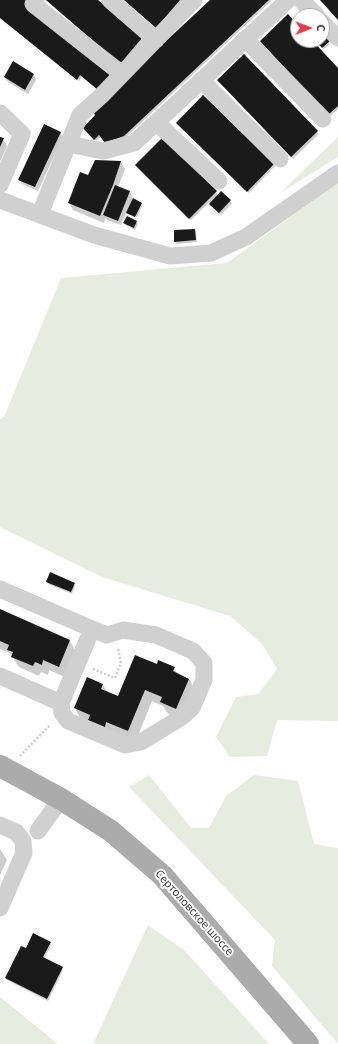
<!DOCTYPE html>
<meta charset="utf-8">
<style>
body{margin:0}
#map{position:relative;width:338px;height:1044px;overflow:hidden;background:#fff;font-family:"Open Sans",sans-serif}
canvas{display:block}
.north{position:absolute;left:290px;top:8px;width:40px;height:40px;box-sizing:border-box;background:#fff;border:1px solid #adadad;border-radius:50%;rotate:89deg;font-size:11px;font-weight:700;line-height:16px;text-align:center;color:#333}
.north::after{content:'';display:block;margin:auto;width:14px;height:18px;background:#e63946;clip-path:polygon(50% 0,100% 100%,50% 72%,0 100%)}
</style>
<div id="map">
<canvas width="338" height="1044"></canvas>
<div class="north">С</div>
</div>
<script>
const c = document.querySelector('canvas').getContext('2d');
c.lineJoin = 'round';
function paint(path, color) { c.fillStyle = color; c.fill(path, 'evenodd'); }
function strokePath(path, color, width, dash) { c.strokeStyle = color; c.lineWidth = width; c.lineCap = dash ? 'butt' : 'round'; c.setLineDash(dash || []); c.stroke(path); }
function drawText(font, color, halo, rows, align = 'center') {
  c.font = font + ' "Open Sans",sans-serif'; c.lineWidth = 4; c.setLineDash([]); c.textBaseline = 'middle'; c.strokeStyle = halo; c.fillStyle = color; for (const [text, x, y, turn = 0] of rows) {
    c.save(); c.translate(x, y); c.rotate((+turn || 0) * Math.PI / 180); c.textAlign = isNaN(turn) ? turn : align; if (halo) c.strokeText(text, 0, 0); c.fillText(text, 0, 0); c.restore();
  }
}
paint(new Path2D(`
 M338,137V157L280,193Z
 M338,182V721L277,720L267,756L230,757L216,737L236,697L258,694L277,669L262,644L230,616L102,577L0,527V419L4,417L61,278L227,263Z
 M149,775L191,828H209L226,796L254,775L298,781L314,844L338,848V1044L272,966L275,940L129,787Z
 M148,925L185,951L269,1044H93Z
 M0,997L58,1044H0Z`), '#e6ecdf');
paint(new Path2D(`
 M0,0L100,91L82,77L79,81L0,18Z
 M46,0H96L141,38L143,40L121,65Z
 M124,0H183L158,29Z
 M211,0H272L125,138L107,145L101,137L96,141L84,128Z
 M298,26V40H311L338,69V109L330,116L262,43Z
 M322,35L330,44L324,49L315,40H322Z
 M244,56L319,134L293,159L218,80Z
 M13,63L34,75L36,80L28,94L8,82L5,77Z
 M177,123L273,164L275,166L249,193Z
 M60,133L63,137L38,191L22,184L20,180Z
 M0,138L3,139L7,146L0,162Z
 M95,161L121,162L125,169L118,187L130,192L132,197V199L141,203L142,206L137,217L127,213V214L126,212L121,225L107,220L106,218L104,223L73,210L69,203L89,176Z
 M138,167L216,192L218,195L221,192L232,203L221,215L211,206L209,202L191,220Z
 M137,222L138,224L135,230L125,225L124,223Z
 M195,230L196,233L197,242L177,244L175,241Z
 M47,582L74,584L75,586L72,594L48,584Z
 M0,611L70,641L76,652L65,677L49,670L48,675L41,672L39,676L19,667L10,653L0,649Z
 M157,666L174,668L178,675L189,679L196,691L183,720L168,714L163,706L152,701L135,743L81,720L75,708L87,678L103,685L107,692L118,697Z
 M0,849L7,860L0,875Z
 M50,943L51,945L44,959L62,968L63,970L48,1001L7,980L6,978L26,949Z`), '#0003');
paint(new Path2D(`
 M0,0H28L25,4L110,75L98,90L80,75L77,80L0,18Z
 M46,0H98L142,38L120,64Z
 M124,0H180L156,28Z
 M210,0H269L124,136L105,143L99,135L94,140L83,128L95,115L92,110Z
 M320,0H338V20Z
 M288,14L298,25V40H312L338,68V106L328,115L260,41Z
 M322,33L330,41L322,48L315,40H322Z
 M244,54L318,131L291,157L217,80Z
 M13,61L34,74L25,90L4,77Z
 M203,95L274,164L247,192L176,123Z
 M44,124L61,132L35,187L18,180Z
 M0,137L4,138L0,147Z
 M163,137L217,191L189,219L135,165Z
 M95,160L121,161L113,185L100,216L68,203L80,172L88,175Z
 M115,185L130,191L118,221L103,215Z
 M221,191L231,200L219,213L209,204Z
 M133,198L142,203L135,217L126,213Z
 M127,216L137,221L134,228L123,223Z
 M195,229L196,240L174,242V230Z
 M50,572L75,583L71,592L46,582Z
 M0,609L70,640L59,667L43,660L42,665L35,662L33,666L11,657L13,652L7,650L9,645L0,641Z
 M135,655L157,664L158,660L175,667L173,671L189,679L176,709L160,702L162,697L145,690L128,731L106,722L105,727L88,720L90,715L74,708L87,677L103,684L101,689L118,696Z
 M33,933L51,942L43,957L63,967L47,999L5,978L21,946L26,948Z`), '#1a1a1a');
strokePath(new Path2D(`
 M93,669L115,678L121,663L118,648
 M20,756L50,725`), '#cdcdcd', 2.5, [2, 2]);
strokePath(new Path2D(`
 M36,0L33,4L122,74
 M110,0L156,40
 M301,0L317,16
 M322,22L338,38
 M245,39L323,119
 M201,80L280,159
 M0,113L22,134L0,185
 M156,122L219,181
 M68,144L103,151L134,143L288,0
 M0,200L94,235L170,256L211,253L246,237L338,173
 M40,214L80,115L101,96L194,0
 M0,589L92,629L107,635L123,630L156,635L193,651L204,663V680L192,708L182,717L141,742L125,745L68,721L62,713L61,703L92,629
 M0,676L61,703
 M0,825L16,832L23,841L24,853L0,908
 M38,831L61,799`), '#d0d0d0', 17);
strokePath(new Path2D(`
 M0,766L61,799L111,831L162,875L308,1044`), '#ababab', 22);
drawText('11px', '#333', '#fff', [
 ["Сертоловское шоссе",194,913,48]
]);
</script>
